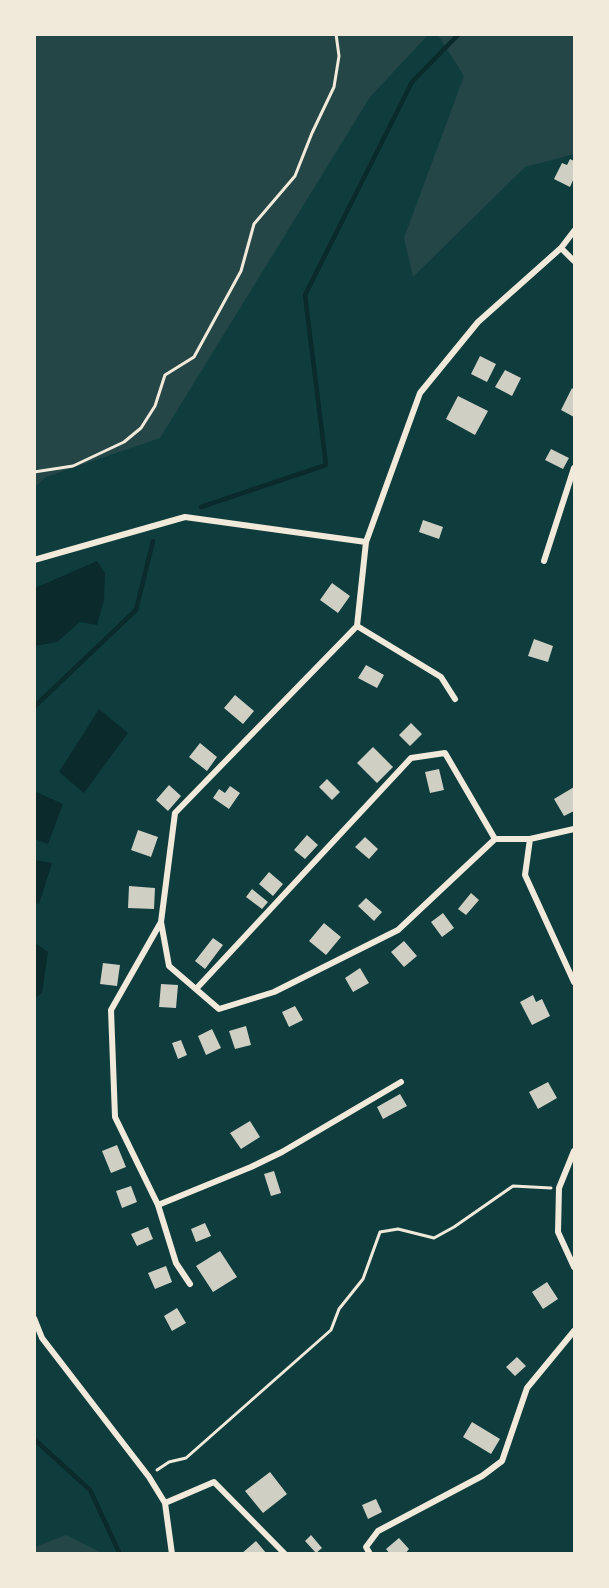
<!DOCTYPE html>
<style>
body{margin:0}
#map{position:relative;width:609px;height:1588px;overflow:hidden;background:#0f3d3e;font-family:"Fira Sans",sans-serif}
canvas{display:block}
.frame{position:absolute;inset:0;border:36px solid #f1e9da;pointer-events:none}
</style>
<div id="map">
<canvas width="609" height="1588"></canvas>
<div class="frame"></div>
</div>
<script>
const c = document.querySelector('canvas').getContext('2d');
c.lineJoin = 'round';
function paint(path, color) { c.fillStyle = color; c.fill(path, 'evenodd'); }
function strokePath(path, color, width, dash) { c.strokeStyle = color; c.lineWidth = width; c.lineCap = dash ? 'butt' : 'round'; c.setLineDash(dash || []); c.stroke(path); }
paint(new Path2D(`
 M35,35H428L370,97L160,438L46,477L35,487Z
 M438,35H574V154L525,167L413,277L404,238L464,76Z
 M66,1535L102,1553H35V1547Z`), '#244646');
paint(new Path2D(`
 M97,561L105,573L104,600L97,625L80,622L57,642L35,646V588Z
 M99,709L128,733L84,793L59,772Z
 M34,791L63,804L48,844L35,839Z
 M35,860L52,863L39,904L35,903Z
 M35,943L48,952L42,993L35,998Z`), '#0a2a2b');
strokePath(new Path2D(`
 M201,507L326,465L305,295L412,82L459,34
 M34,707L136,610L153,541
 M34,1439L90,1490L120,1554`), '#0a2a2b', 4.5);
paint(new Path2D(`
 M570,159L574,161V178L570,187L554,179L562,163L567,165Z
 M480,356L496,364L487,382L471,374Z
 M505,370L521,378L512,396L495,387Z
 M572,388L574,390V417L561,410Z
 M458,396L488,411L475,435L446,419Z
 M551,449L569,458L563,469L545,460Z
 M423,520L443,527L439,539L419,532Z
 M332,583L350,596L338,613L320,600Z
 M534,639L553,646L548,662L528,656Z
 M366,665L384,675L377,688L358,678Z
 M235,695L254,711L243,724L224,708Z
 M411,723L422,734L410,746L399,735Z
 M200,743L217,757L207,771L189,757Z
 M373,747L393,767L377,783L357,763Z
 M439,769L444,790L430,793L425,772Z
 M327,779L340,792L332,800L319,787Z
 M169,785L181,796L168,811L156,800Z
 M230,786L240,793L229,809L213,798L219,789L225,793Z
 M574,787V811L564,816L554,799Z
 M138,830L158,837L151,857L131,850Z
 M307,835L318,845L305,859L294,850Z
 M365,837L378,849L369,859L355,847Z
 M269,872L283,884L273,896L259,884Z
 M129,886L155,888L154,909L128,908Z
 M252,889L268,902L262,909L246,897Z
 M471,893L479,900L466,915L458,909Z
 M366,898L382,912L374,921L358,906Z
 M443,913L454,928L442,937L431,922Z
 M324,923L341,937L326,955L309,941Z
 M213,938L223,945L205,969L195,961Z
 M404,941L417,956L404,967L391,952Z
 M103,963L120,965L117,986L100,984Z
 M360,968L369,983L353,992L345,978Z
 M161,984L178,985L176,1008L159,1007Z
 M533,995L536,1002L542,999L550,1016L532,1025L520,1002Z
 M295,1006L303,1020L289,1027L282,1012Z
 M246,1026L251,1045L235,1049L229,1031Z
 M212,1029L221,1048L206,1055L198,1036Z
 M181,1040L187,1055L178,1059L172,1043Z
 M548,1082L557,1098L538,1109L529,1092Z
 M400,1094L407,1106L383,1119L377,1107Z
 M250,1121L260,1137L241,1149L230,1133Z
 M117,1145L126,1167L111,1173L102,1151Z
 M274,1171L281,1193L271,1196L264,1174Z
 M131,1186L137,1202L122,1208L116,1191Z
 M205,1223L211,1236L196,1242L191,1229Z
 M148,1227L153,1239L137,1246L131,1234Z
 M220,1251L237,1277L213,1292L196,1266Z
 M166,1266L172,1282L155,1289L148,1273Z
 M547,1282L558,1299L543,1309L532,1292Z
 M177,1308L186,1323L172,1331L164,1316Z
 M517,1357L526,1366L515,1376L506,1367Z
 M472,1422L500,1439L491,1454L463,1437Z
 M270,1472L287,1494L263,1513L245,1491Z
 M376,1499L382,1512L368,1519L362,1505Z
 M311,1535L322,1548L316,1553L305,1541Z
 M399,1538L409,1549L405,1554H390L386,1549Z
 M256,1541L267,1554H241Z`), '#cfcfc3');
strokePath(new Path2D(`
 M34,472L73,466L124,442L141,428L155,406L165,375L194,357L241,271L254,224L295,176L312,133L334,87L339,56L336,34
 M157,1470L169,1462L186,1458L331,1330L339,1309L363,1279L380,1232L398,1229L434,1238L454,1227L513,1186L551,1188`), '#f1e9da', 3);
strokePath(new Path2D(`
 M561,248L574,261
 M34,560L185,517L366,542L420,393L478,322L561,248L574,231
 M544,561L574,468
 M357,626L441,677L455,699
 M530,839L525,875L574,982
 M161,922L169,966L219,1009L274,992L398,930L495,839H530L574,829
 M196,989L411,758L445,753L495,839
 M574,1151L559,1188L558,1232L574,1267
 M158,1205L251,1167L282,1152L401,1082
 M190,1284L176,1263L158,1205L115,1117L111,1010L161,922L175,813L357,626L366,542
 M34,1318L42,1338L149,1477L165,1503L172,1554
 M165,1503L214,1482L285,1554
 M370,1554L366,1547L378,1531L482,1476L502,1461L527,1388L574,1331`), '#f1e9da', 6);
</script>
